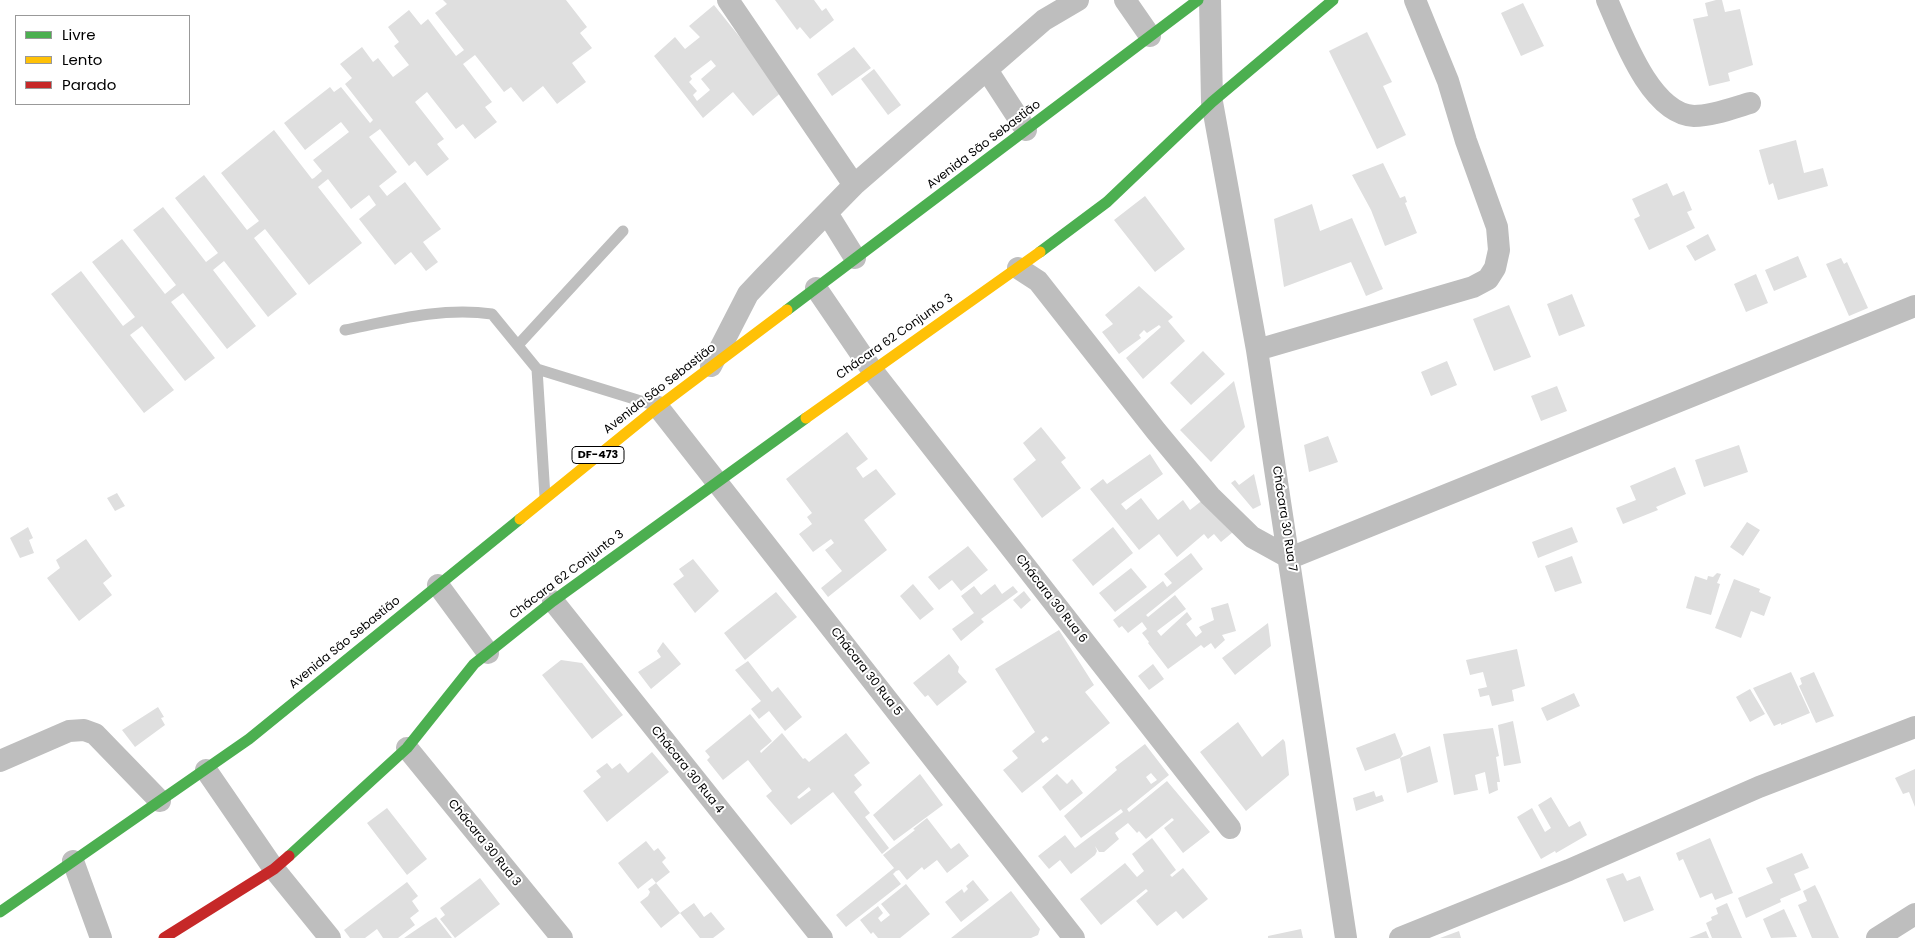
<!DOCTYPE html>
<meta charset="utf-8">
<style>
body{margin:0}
#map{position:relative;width:1915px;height:938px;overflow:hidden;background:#fff;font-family:Poppins,sans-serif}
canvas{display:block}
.legend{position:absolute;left:15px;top:15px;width:175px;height:90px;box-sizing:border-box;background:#fff;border:1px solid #999;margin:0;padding:6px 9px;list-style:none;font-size:15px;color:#000}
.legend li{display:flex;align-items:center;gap:10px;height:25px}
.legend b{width:25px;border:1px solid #999}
</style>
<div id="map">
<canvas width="1915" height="938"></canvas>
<ul class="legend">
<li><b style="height:6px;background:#4caf50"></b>Livre</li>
<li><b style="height:6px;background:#ffc107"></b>Lento</li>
<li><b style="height:6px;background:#c62828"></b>Parado</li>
</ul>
</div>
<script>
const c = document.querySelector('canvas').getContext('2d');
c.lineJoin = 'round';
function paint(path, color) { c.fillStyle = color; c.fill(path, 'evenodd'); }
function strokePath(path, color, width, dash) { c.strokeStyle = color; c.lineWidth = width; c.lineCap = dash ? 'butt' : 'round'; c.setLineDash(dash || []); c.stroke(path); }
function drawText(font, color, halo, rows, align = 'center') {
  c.font = font + ' Poppins,sans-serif'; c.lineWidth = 4; c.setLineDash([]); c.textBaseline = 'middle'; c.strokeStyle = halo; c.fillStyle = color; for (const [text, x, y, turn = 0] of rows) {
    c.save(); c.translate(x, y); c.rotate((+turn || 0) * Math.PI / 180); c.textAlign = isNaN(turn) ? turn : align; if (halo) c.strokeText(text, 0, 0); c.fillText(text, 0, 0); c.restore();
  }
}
paint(new Path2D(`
 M443,0H566L587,27L580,33L592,48L572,63L586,82L557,104L543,86L523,102L511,87L504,92L475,55L463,64L492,102L485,107L497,122L475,139L463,124L456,129L427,92L415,102L444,139L437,144L449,159L427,176L415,161L409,166L380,129L369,137L397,172L379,186L387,196L405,182L441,229L423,242L438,262L426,271L411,252L395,265L359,219L376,205L369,195L351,209L328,179L318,187L362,243L309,285L265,229L254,238L297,294L268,317L224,261L213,270L256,326L227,349L183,293L171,302L215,358L185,381L142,326L130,335L174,390L144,413L51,294L81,271L123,326L135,317L92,262L122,239L165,294L176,285L133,230L163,207L206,262L218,253L175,198L204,175L247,230L259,221L221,173L274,130L312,179L314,178L322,171L313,160L349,132L341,122L305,150L284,123L330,87L334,92L341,87L370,123L373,120L345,84L352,78L340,64L362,47L373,62L378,58L393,77L409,65L394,46L399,42L388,27L409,10L421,25L428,19L456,56L464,50L435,13L447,4Z
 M775,0H814L822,11L826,8L834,20L810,39L800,27L797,30Z
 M1716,0H1722L1725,12L1740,9L1753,65L1728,73L1730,81L1709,86L1693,19L1708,16L1705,3Z
 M1523,3L1544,46L1521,56L1501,13Z
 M714,5L783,91L753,116L733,92L703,118L654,56L675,37L685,49L700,37L689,26ZM711,60L716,66L701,79L710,90L697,101L693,95L697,91L689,82L692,79L690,76Z
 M1367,32L1392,82L1383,86L1406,135L1377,149L1329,51Z
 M854,47L871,68L832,96L817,74Z
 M874,69L901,105L888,115L861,79Z
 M1796,140L1804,173L1823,168L1828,186L1778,200L1773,183L1769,185L1759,150Z
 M1383,163L1400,198L1405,196L1407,202L1405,203L1417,233L1385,246L1371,210L1352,175Z
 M1667,183L1673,196L1684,191L1692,210L1687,212L1695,228L1649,250L1634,219L1640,216L1632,199Z
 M1145,196L1185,249L1155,272L1114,220Z
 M1312,204L1320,231L1352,218L1383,289L1366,296L1351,262L1284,287L1274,219Z
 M1708,234L1716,250L1695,261L1686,246Z
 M1798,256L1807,277L1774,291L1765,270Z
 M1841,258L1844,264L1847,262L1868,308L1849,316L1826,264Z
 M1756,274L1768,303L1746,312L1734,284Z
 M1139,286L1173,317L1168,321L1185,341L1143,379L1126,358L1161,327L1159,325L1147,333L1144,330L1139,335L1141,338L1119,354L1102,332L1113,324L1105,315Z
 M1572,294L1585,326L1559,336L1547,304Z
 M1509,305L1531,357L1494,371L1473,319Z
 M1203,351L1225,374L1191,405L1170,383Z
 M1447,361L1457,385L1431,396L1421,372Z
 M1234,381L1245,427L1211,462L1180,430Z
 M1557,386L1567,411L1541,421L1531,396Z
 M1041,427L1066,458L1061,462L1081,488L1042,518L1013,479L1036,460L1023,443Z
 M847,432L868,459L856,468L863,478L876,469L896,494L864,520L887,550L828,597L821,588L842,571L825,550L834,543L831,539L813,552L799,534L812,524L807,517L812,513L786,479Z
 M1328,436L1338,462L1309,472L1304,445Z
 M1739,445L1748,472L1704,487L1695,460Z
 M1150,454L1163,474L1121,504L1126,510L1141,498L1158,520L1183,500L1190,510L1204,499L1233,532L1221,542L1214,534L1208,539L1204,534L1177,557L1159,534L1139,550L1090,489L1103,479L1107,484Z
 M1675,467L1686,494L1656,507L1658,510L1623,524L1616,508L1636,500L1630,486Z
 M1254,474L1261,505L1253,509L1231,483L1235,480L1239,485Z
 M117,493L125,506L115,511L107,498Z
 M1747,522L1760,530L1743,556L1730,547Z
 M28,527L33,538L29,540L34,553L20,558L10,538Z
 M1113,527L1133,553L1093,586L1072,560Z
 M1572,527L1578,542L1538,558L1532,542Z
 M86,539L112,576L103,583L112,595L79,621L47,578L60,568L56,560Z
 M968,546L988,570L961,591L952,580L939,590L928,577Z
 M1191,553L1203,569L1146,615L1148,617L1175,595L1186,609L1157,631L1161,636L1187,612L1192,619L1186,624L1196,637L1202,632L1199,627L1214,620L1211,608L1228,603L1236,631L1222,635L1225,640L1215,649L1211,643L1204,648L1201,645L1168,669L1148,643L1149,642L1142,633L1147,629L1142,622L1128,633L1122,626L1119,628L1113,620L1163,581L1167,587L1172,583L1164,574Z
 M1572,556L1582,583L1555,592L1545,566Z
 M693,559L719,591L695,613L673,584L684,576L679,569Z
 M1131,568L1147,587L1115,612L1099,593Z
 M1717,573L1721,574L1717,583L1720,584L1711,615L1686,608L1695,576L1707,580L1708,576L1713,577Z
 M1734,579L1760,589L1759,592L1771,597L1764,616L1751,611L1741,638L1715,628Z
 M913,584L934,609L920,620L900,596Z
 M995,584L1002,594L1013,586L1018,592L981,619L984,622L961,641L952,629L974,613L961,596L974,586L981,595Z
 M1024,591L1031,600L1021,609L1013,600Z
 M776,592L797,617L745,660L724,633Z
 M1268,623L1271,646L1235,675L1222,658Z
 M1059,630L1094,685L1085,692L1110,723L1022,793L1003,770L1018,758L1012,751L1035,732L995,669ZM1046,736L1049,739L1043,743L1041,740Z
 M663,642L681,664L651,689L638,672L661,657L657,651Z
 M1517,649L1525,686L1512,690L1514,701L1492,706L1489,695L1480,697L1478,689L1487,687L1483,672L1470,675L1466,660Z
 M949,654L959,667L958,672L967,682L937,706L928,695L925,697L913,683Z
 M561,660L582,663L623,715L592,739L542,675Z
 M748,661L772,692L778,687L802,717L785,731L769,711L759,719L751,709L761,701L735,670Z
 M1153,664L1164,679L1149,690L1138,676Z
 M1791,672L1810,713L1781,725V723L1774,726L1753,688Z
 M1814,672L1834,716L1816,723L1799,686L1802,684L1800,678Z
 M1750,689L1765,714L1750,722L1736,697Z
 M1574,693L1580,706L1547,721L1541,708Z
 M158,707L164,717L161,718L165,725L135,747L122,730Z
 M750,714L772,741L760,751L761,753L782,733L803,759L805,758L809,762L846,733L870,763L854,775L862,785L854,792L870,813L865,817L889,848L882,854L833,792L791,825L766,796L772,791L748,760L723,780L707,760L710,757L705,751ZM809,787L811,790L799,799L797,797Z
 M1513,721L1521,763L1504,766L1498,725Z
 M1238,722L1262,757L1283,739L1285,742L1289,775L1246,811L1200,752Z
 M1493,728L1499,756L1496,757L1500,782H1497L1498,790L1489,794L1485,772L1475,775L1478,790L1454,795L1443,734Z
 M1395,733L1403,754L1400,758L1365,771L1356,748Z
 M1145,744L1169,775L1127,809L1129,812L1167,781L1210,832L1183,853L1164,828L1174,820L1172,818L1146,839L1139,831L1137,833L1128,823L1115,833L1119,839L1104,852H1099L1095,846L1097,851L1095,855L1071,874L1060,860L1049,869L1038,856L1065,835L1075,848L1123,812L1121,809L1081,838L1064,816L1117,770L1115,767ZM1151,773L1157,780L1151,784L1146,777Z
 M1430,746L1438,782L1407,793L1400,758Z
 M652,752L669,772L607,822L583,791L601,777L596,771L607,763L612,769L620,763L628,773Z
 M1915,769V807L1909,792L1903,794L1895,778Z
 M920,774L943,805L894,841L873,815Z
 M1057,774L1067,784L1072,779L1083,793L1060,811L1042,787Z
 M1374,791L1376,797L1382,795L1384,801L1356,811L1353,798Z
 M1551,797L1569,827L1580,821L1587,835L1556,853L1555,851L1541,859L1517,817L1532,808L1545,832L1551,828L1538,805Z
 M387,808L427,859L407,875L367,823Z
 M927,818L951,849L959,843L969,856L947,873L937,860L924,870L922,867L907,880L899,870L896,871L893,874L901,884L846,927L836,915L894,868L883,855L915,830L913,829Z
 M1152,838L1176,870L1170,875L1172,877L1183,868L1208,899L1183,919L1176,911L1157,926L1136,901L1148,891L1146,889L1101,925L1080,899L1125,863L1137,877L1144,871L1132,854Z
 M1710,838L1733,893L1715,900L1712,893L1700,898L1683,859L1679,861L1676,853Z
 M646,841L654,851L658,848L666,858L662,862L670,872L656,883L652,878L638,889L618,863Z
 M1802,853L1809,868L1794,874L1801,890L1780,899L1781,902L1746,918L1738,898L1773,883L1766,868Z
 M1623,873L1627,881L1640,876L1654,910L1624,922L1606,879Z
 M480,878L500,904L455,938L440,919L445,915L440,908Z
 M973,880L989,900L961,922L945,902L962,889L964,893L968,889L966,886Z
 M407,882L418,896L412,901L419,911L410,918L415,925L398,938H383L377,929L365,938H350L344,930Z
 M656,883L680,913L661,928L640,902L648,896L650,892L648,889Z
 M906,884L930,914L900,938H878L873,932L871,934L860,920L878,906L883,913L878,918L881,922L890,915L881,904Z
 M1815,885L1820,895L1839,938H1812L1798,905L1807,901L1803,891Z
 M1011,891L1040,929L1038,935L1031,938H951Z
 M694,903L704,917L711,912L725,929L713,938H700L680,913Z
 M1727,903L1742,938H1712L1706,923L1712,920L1711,917L1718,914L1716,908Z
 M1784,909L1797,937L1771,938L1763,919Z
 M436,917L452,938H404L429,921Z
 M1301,929L1303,938H1268V936Z
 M1459,931L1461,938H1440Z
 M1706,931L1709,938H1689Z`), '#dfdfdf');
strokePath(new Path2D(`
 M345,330C394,320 442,307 492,314L537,369L545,497
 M518,345L623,231
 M537,369L657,406`), '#bebebe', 11);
strokePath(new Path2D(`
 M728,0L854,185
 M1125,0L1150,36
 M1210,0L1212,102L1257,350L1346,938
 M1607,0C1622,34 1650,114 1694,116C1712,116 1733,108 1750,103
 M987,70L1026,130
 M827,213L855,258
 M1018,268L1038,281L1156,431L1210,496L1252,537L1290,558L1915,306
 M816,288L872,370L1230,828
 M1257,350L1473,287L1488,279L1495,268L1499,250L1497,227L1466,141L1448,81L1415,0
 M711,366L748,294L764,277L854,185L1044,20L1078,0
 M658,407L1074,938
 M438,585L488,653
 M553,601L822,938
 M407,748L562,938
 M0,761L69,731L84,730L95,734L160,801
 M206,770L274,869L330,938
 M73,861L101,938
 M1400,938L1569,870L1759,787L1915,727
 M1877,938L1915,914`), '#bebebe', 22);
strokePath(new Path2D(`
 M1040,252L1107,202L1212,102L1333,0
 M787,310L1198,0
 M289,856L407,748L474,664L553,601L806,418
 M0,912L249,739L520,519`), '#4caf50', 11);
strokePath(new Path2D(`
 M806,418L1040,252
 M520,519L658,407L787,310`), '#ffc107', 11);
strokePath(new Path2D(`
 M164,938L274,869L289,856`), '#c62828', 11);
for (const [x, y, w] of [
 [598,455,52]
]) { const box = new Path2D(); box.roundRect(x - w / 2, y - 8.5, w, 17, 4); c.fillStyle = '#fff'; c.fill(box); strokePath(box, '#000', 1); }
drawText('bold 11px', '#000', null, [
 ["DF-473",598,455]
]);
drawText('12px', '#000', '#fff', [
 ["Avenida São Sebastião",984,145,-37],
 ["Chácara 62 Conjunto 3",895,337,-35],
 ["Avenida São Sebastião",660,389,-38],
 ["Chácara 30 Rua 7",1284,519,81],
 ["Chácara 62 Conjunto 3",567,575,-37],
 ["Chácara 30 Rua 6",1051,599,52],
 ["Avenida São Sebastião",345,643,-39],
 ["Chácara 30 Rua 5",866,672,52],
 ["Chácara 30 Rua 4",687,770,51],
 ["Chácara 30 Rua 3",484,843,51]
]);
</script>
